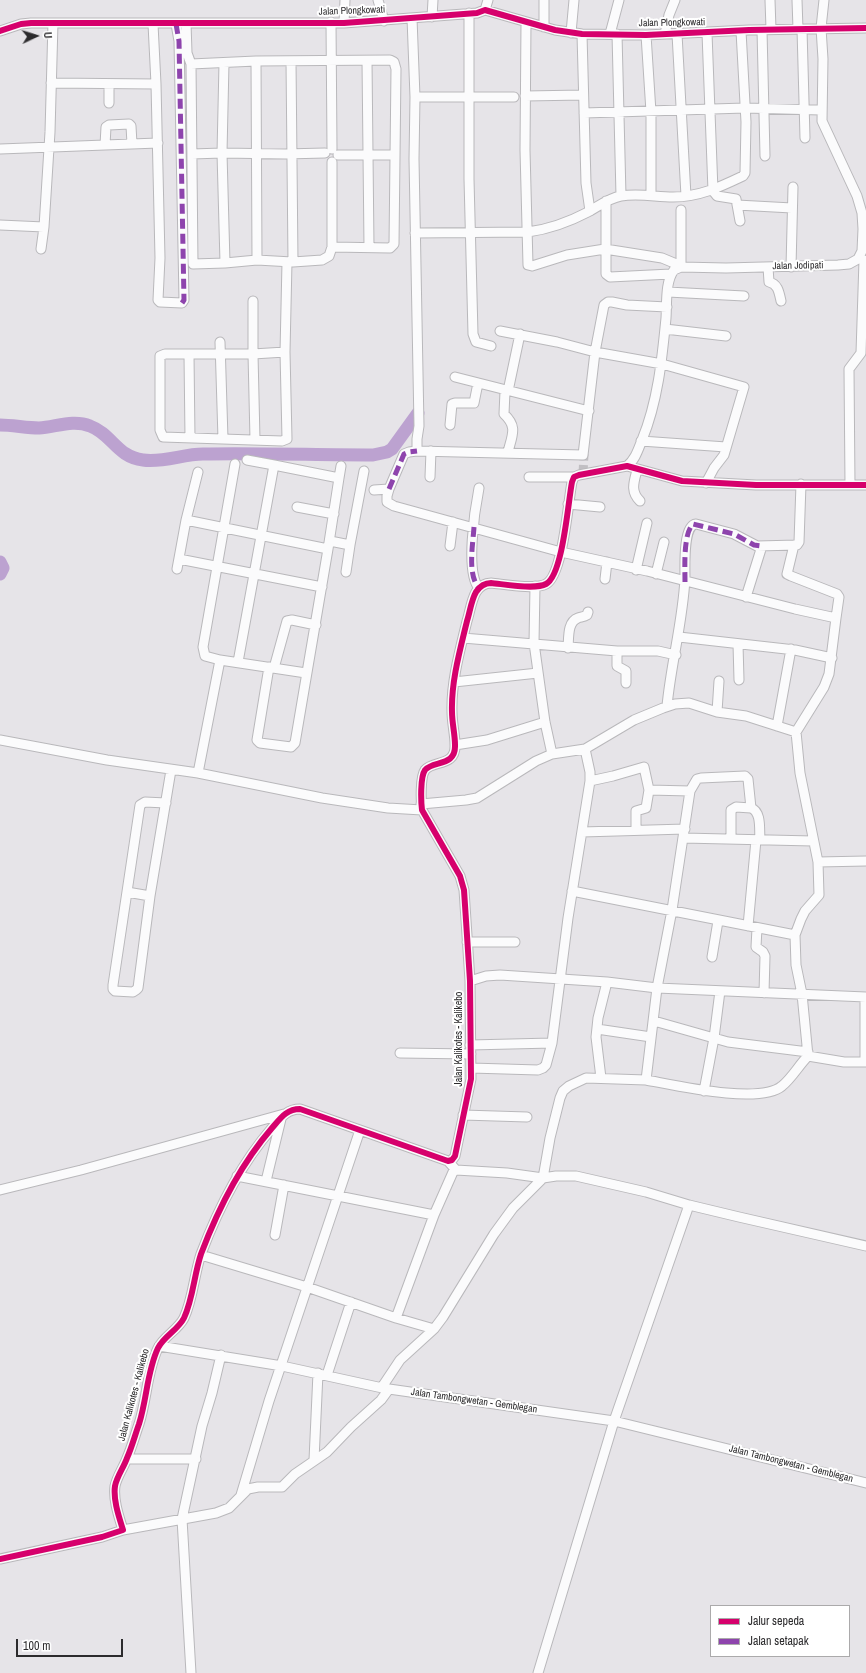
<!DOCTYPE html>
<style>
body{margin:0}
#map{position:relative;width:866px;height:1673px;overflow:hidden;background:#e6e4e8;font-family:"Archivo Narrow",sans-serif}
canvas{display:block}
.legend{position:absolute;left:710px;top:1605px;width:140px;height:52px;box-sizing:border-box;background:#fff;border:1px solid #abaaab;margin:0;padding:5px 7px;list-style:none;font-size:12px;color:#2c2b2d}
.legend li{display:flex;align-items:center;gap:8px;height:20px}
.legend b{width:20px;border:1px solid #abaaab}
.north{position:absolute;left:16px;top:16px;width:40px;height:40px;-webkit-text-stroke:3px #fff;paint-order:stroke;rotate:86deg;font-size:11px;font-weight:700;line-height:16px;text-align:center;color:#2c2b2d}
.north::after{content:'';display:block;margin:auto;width:14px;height:18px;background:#2c2b2d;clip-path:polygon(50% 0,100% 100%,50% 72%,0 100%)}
.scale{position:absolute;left:16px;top:1639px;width:107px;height:18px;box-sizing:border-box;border:2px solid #2c2b2d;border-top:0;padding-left:5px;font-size:12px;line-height:14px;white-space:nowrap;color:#2c2b2d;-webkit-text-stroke:3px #fff;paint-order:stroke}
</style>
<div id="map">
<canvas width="866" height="1673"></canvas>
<ul class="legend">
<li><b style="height:5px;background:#d6006c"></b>Jalur sepeda</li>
<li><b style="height:5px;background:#8e44ad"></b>Jalan setapak</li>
</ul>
<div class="north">U</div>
<div class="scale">100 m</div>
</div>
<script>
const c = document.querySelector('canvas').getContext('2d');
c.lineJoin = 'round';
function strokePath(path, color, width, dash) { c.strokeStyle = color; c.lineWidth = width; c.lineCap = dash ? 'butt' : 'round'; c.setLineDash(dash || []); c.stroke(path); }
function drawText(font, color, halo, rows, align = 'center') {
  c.font = font + ' "Archivo Narrow",sans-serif'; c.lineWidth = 4; c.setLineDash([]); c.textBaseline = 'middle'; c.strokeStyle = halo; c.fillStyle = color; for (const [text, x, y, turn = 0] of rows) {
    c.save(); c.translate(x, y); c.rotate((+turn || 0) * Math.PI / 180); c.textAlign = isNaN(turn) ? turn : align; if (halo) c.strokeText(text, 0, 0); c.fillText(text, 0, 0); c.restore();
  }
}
strokePath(new Path2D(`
 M0,425C12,425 27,428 39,428C56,427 73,419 90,426C112,434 117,457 143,460C163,463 183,454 203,454C260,453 317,455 373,455L387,452L392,449L418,413
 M0,562L3,568L0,574`), '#bca2d0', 13);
strokePath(new Path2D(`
 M583,474L584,454`), '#c1bfc3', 9, [9, 4.5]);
const minor = new Path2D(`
 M378,0L384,21
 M544,0V27
 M770,0L771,29
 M797,0L798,29
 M485,10L488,0
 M469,13V179L473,334L476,342L491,346
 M432,17L433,0
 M412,18L415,97L414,159L419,426L417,439V451L583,455L595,352L604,305L608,302H612L627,305L667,307
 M331,22L332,149
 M526,22L525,150L528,265L532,266L567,255L605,249L662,258L674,263L678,268
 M186,23L187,53L191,64L256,61L390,60L394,62L396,69L394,244L390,248L332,247
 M344,23L345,0
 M153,24L156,84L160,258L158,300L160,302L182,303L184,300L179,41L176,24
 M802,29L805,138
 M762,30L765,156
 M0,31L21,24L31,23H344L477,13L485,10L555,30L582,34L646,35L749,30L866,28
 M571,33L574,0
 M707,33L713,191L717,196L736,199L740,221
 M582,34L586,183L590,211
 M610,34L619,0
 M617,34L621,196
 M665,34L669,15L675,0
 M677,34L686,196
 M646,35L651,112V195
 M256,61L257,260
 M291,61L293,262L322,260L329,256L332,247V162
 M367,61L369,247
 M224,63L222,153L225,263
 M191,64L193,264L225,263L257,260L292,262
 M51,83L156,84
 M109,84V103
 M525,96L583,95
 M415,97H514
 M584,113L745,108L821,110
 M105,145L158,143
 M0,149L105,145L106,127L109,125L129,124L131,126L132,144
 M192,154L222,153L285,154L325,153
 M338,155H394
 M606,201V274L610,277L671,274
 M737,205L792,208
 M681,210V267
 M0,225L44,227L50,132L53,23
 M415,233L528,232C550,229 569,222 588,212C599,206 609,198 621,196C639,193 656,197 673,197C699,197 720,187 743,176L745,173L746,122L741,31
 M41,249L44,227
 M768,267L769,282C778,284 779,292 781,301
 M791,267L793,187
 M668,292L744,296
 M253,301V354H165L160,356V430L163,437L282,441L287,439L285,352L287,262
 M665,329L726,336
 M500,331L557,342L595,352L662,364L744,387L724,455L714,468L706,483
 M220,342L223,439
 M189,355L190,438
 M455,377L589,411
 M505,391L504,414C518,427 512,435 508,452
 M508,391L520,334
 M450,425L452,404L455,403H474L478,383
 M255,440L253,354L285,352
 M641,441L726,447
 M247,460L274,465
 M627,466C635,460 638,450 642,440C658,401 662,359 666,318C667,303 665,282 674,270L681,267L726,268L838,265L849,264L858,259L862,251L863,229L862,213L857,196L822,121L823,59L821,28L824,0
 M637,470C634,482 630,491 640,501
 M430,477L431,451
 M529,477H574
 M339,478L341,466
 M850,485L849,369L861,353L864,260
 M389,489L404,454L409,452L417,451
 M374,490L389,489L387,496V502L394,506L561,552L647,571L795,609L836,618L829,674L824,687L796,732L746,716L717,712L689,703L675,704L663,708L634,720L585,749L552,754L536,761L477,798L466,800L421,804
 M568,504L600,507
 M297,507L334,514
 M186,520L198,472
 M330,541L350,545
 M794,545L787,574L791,576L837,594L839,597L836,618
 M450,546L453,522
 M179,559L322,587
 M177,569L186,520L328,549L295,743L291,747L260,743L257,740L269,667
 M636,570L647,523
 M346,572L350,545L364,471
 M656,574L664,542
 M605,579L607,562
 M535,586L534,643L545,722L552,754
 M479,588C465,573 475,508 479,488
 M746,597L762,546
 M679,637L795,650L832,658
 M463,638L617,651H658L676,655
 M738,644L739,680
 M568,648C569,638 567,622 578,618C581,617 584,617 587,615L588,612
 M617,651V666L626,671V683
 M220,660L205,656L203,647L235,464
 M238,662L274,465L339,478L328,549
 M274,668L287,621L292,620L316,625
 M454,682L538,673
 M667,706C671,663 683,621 685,578C685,567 683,525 696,524L734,534L757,546L797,545L799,542L801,484
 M717,712L719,681
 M777,726L791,649
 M796,732L800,773L818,862L866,861
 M0,740L107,760L198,773L322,798L388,808L422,810
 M455,745L487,740L545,722
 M198,773L220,660L306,673
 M590,781L613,776L644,767L649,790L690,791L697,779L701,778L745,776L748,779L751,808C762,812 759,830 760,840
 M690,791L672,910L657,988L646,1080C674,1085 760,1105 782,1086C792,1078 799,1065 808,1056L844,1062H866
 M166,803L145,802L140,805L113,985V989L115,991L133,992L136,990L138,988L150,896L171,770
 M636,830V811L646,808L649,790
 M582,832L685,829
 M683,838L813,841
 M731,839V810L736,807L751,808
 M572,891L795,935L796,965L802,994L808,1056
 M127,892L150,896
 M748,926L756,840
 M757,928L756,947L763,952L765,956L764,993
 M795,935L801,919L805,911L819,895L818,862
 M467,942H515
 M712,957L718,921
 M470,981L486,976L500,975L607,982L657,988L866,997
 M654,1021L728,1042L808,1052
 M597,1029L651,1037
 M470,1045L552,1043
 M400,1053L471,1054
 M865,1062V997
 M471,1068L538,1070L543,1068L546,1065L552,1043L568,918L590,781V772L585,749
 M601,1078L596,1037L598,1018L607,982
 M704,1091L714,1038L720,991
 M463,1115L527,1117
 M448,1161L456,1170L507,1173L543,1178L556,1176H576L646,1192L689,1205L739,1217L866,1246
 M237,1176L434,1215
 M266,1181L281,1119
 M0,1190L81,1170L284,1114
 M275,1235L284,1185
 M201,1255L307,1287L396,1318L434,1215L453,1172L456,1170
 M396,1318L434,1329
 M159,1346L282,1366L387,1389
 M327,1375L351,1302
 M382,1387L400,1360L434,1329L443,1317L494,1234L513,1208L543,1178L550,1138L560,1098L563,1091L569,1086L586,1078L646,1080
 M127,1459H196
 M314,1460L318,1373
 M241,1495L269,1401L360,1130
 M123,1530L216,1513L229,1508L248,1489L258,1487H282L295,1474L327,1452L351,1427L381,1400L389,1389L614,1421L866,1483
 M0,1559L102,1537L123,1530C119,1517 113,1500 115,1486C117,1476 124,1467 127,1458C132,1447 135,1435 139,1424C147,1399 147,1371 158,1348C164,1336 178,1330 184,1318C193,1299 194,1275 201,1254C218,1209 240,1165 272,1128C280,1119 286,1109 300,1109L448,1161L452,1160L455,1156L471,1079L470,981L464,890L460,876L422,810C421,802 420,777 425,770C433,760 456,767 455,745C455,734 452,723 452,712C451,682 460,650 467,621C470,612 471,601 476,592C480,586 484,583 491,583C503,584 535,590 546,584C563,575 568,502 572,482L574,477L579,475L627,466L682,481L756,485H866
 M191,1673L182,1519L202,1426L212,1393L221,1355
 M538,1673L614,1421L689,1205`);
strokePath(minor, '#b9b8bb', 11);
strokePath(minor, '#fbfbfc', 9);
strokePath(new Path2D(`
 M176,24L179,41L184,300L182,303
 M389,489L404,454L409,452L417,451
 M474,527C473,544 467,575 479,588
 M685,582C685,567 683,534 693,524L734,534L754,545L762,546`), '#8e44ad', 5, [10, 5]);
strokePath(new Path2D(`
 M0,31L21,24L31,23H344L477,13L485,10L555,30L582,34L646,35L749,30L866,28
 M0,1559L102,1537L123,1530C119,1517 113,1500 115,1486C117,1476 124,1467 127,1458C132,1447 135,1435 139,1424C147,1399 147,1371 158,1348C164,1336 178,1330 184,1318C193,1299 194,1275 201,1254C218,1209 240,1165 272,1128C280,1119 286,1109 300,1109L448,1161L452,1160L455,1156L471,1079L470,981L464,890L460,876L422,810C421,802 420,777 425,770C433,760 456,767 455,745C455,734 452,723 452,712C451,682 460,650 467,621C470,612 471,601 476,592C480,586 484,583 491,583C503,584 535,590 546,584C563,575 568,502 572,482L574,477L579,475L627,466L682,481L756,485H866`), '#d6006c', 6);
drawText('10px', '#2c2b2d', '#fff', [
 ["Jalan Plongkowati",352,11,-2],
 ["Jalan Plongkowati",672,23,-1],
 ["Jalan Jodipati",798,266,-1],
 ["Jalan Kalikotes - Kalikebo",459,1039,-90],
 ["Jalan Kalikotes - Kalikebo",134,1395,-75],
 ["Jalan Tambongwetan - Gemblegan",474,1401,8],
 ["Jalan Tambongwetan - Gemblegan",791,1464,14]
]);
</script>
